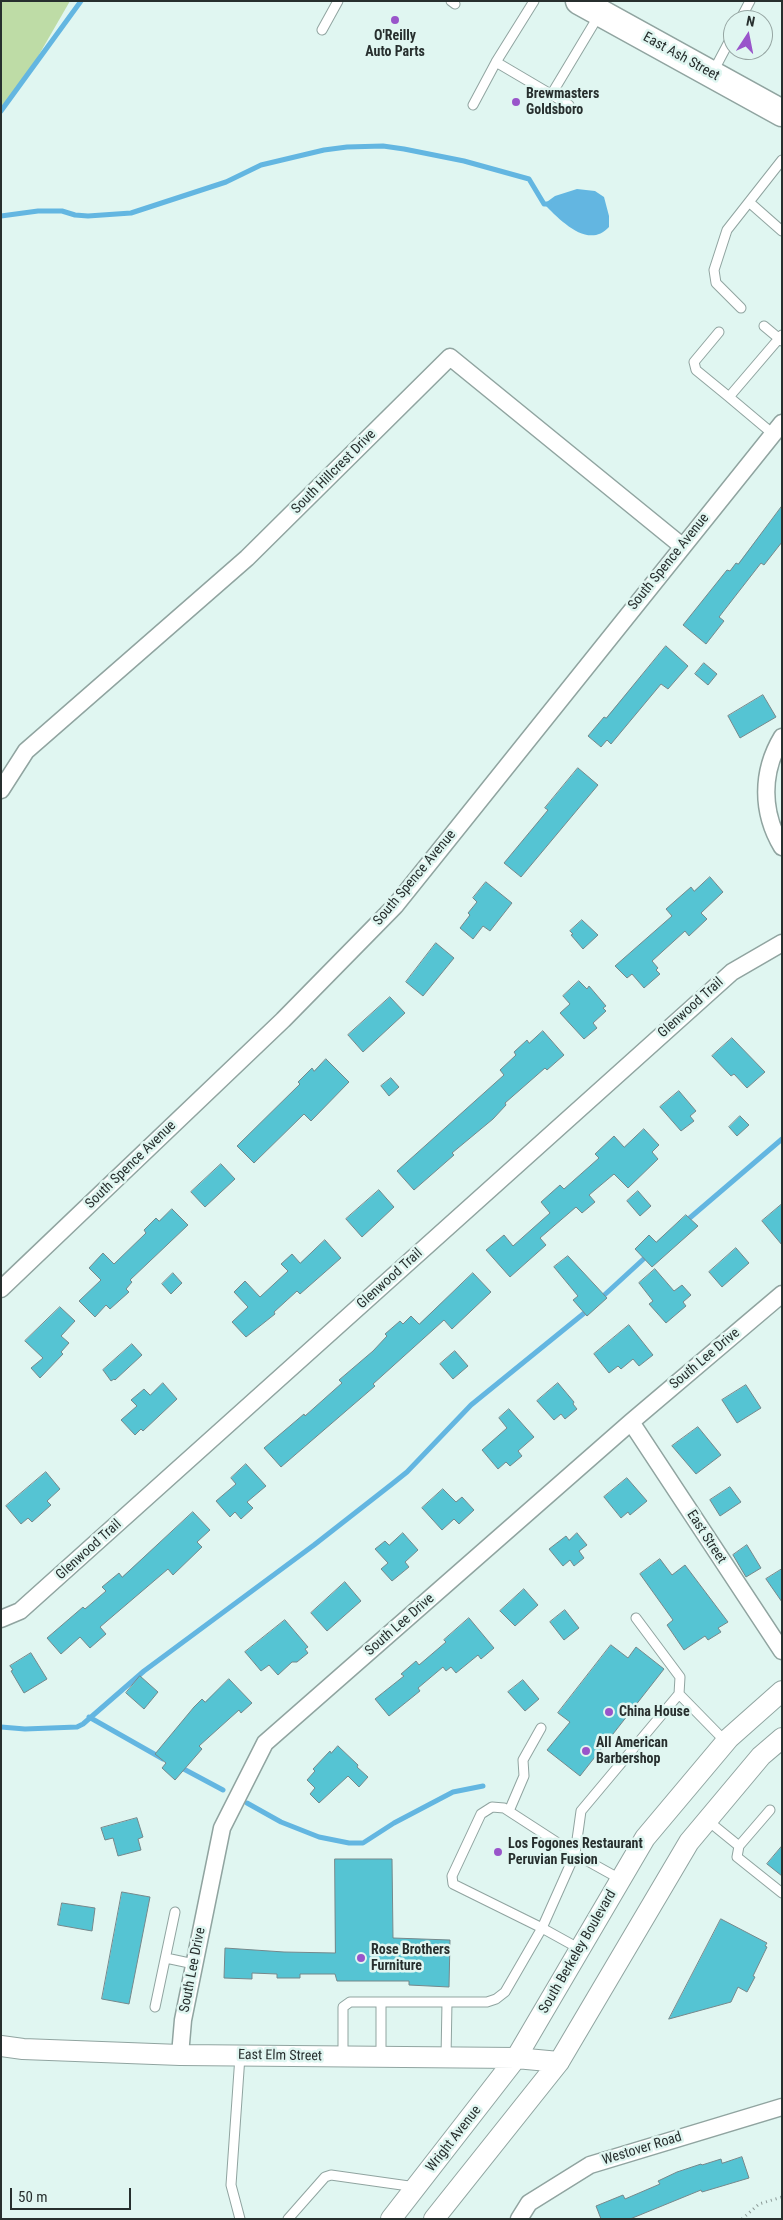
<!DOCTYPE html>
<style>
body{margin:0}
#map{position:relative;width:783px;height:2220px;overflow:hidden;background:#e0f6f1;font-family:"Roboto Condensed",sans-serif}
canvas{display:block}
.frame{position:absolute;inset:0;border:2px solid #272f2e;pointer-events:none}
.north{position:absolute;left:723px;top:10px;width:50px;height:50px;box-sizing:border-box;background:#e0f6f1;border:1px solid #96a6a3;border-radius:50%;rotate:11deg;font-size:14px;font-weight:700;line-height:20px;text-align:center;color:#272f2e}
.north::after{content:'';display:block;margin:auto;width:18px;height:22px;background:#9955ca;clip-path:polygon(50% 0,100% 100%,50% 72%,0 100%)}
.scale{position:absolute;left:10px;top:2188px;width:121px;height:22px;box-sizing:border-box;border:2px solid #272f2e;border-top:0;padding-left:6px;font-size:15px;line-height:18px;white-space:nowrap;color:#272f2e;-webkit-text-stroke:4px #e0f6f1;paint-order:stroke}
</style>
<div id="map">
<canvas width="783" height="2220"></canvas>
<div class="frame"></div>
<div class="north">N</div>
<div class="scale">50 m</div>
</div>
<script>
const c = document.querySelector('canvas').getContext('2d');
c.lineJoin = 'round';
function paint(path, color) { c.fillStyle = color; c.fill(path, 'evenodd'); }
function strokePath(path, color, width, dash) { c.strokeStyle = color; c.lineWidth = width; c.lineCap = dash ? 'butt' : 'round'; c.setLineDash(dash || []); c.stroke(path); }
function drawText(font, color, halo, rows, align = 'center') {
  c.font = font + ' "Roboto Condensed",sans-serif'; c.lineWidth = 5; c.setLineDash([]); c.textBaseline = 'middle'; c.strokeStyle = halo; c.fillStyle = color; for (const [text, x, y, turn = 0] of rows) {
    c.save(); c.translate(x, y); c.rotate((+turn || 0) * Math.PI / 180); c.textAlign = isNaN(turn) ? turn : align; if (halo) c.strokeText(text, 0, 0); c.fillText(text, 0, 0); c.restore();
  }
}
paint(new Path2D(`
 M1,1H70L25,79L1,108Z`), '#bedca6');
paint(new Path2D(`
 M577,189L595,191L604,197L609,216V227C588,250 560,220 544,204L555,196Z`), '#63b6e1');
strokePath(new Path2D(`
 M1,111L81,1
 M1,216L38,211H62L75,215L88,216L131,213L226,182L261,165L324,150L347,147L383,146L404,149L464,161L529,179L544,204H549
 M685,1222L782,1139
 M600,1299L649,1254
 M89,1717L163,1759
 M1,1727L25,1729L77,1727L83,1724L144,1671L314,1545L392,1484L407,1472L471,1405L588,1310
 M180,1767L223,1790
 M247,1803L281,1822L319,1837L349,1843H363L394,1823L453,1792L483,1786`), '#63b6e1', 5);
const building = new Path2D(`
 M782,506V542L764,565L761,563L719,617L724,621L706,644L683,625L727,570L730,571L736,563L738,564Z
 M666,646L688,666L668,689L661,684L611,744L607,740L601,747L588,736L604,717L606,718Z
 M704,663L717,674L708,685L695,674Z
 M763,695L776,717L740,738L728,716Z
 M578,768L598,785L521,877L504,863L548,810L545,808Z
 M710,877L723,892L701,913L707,919L689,936L685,931L652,961L658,968L656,970L660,974L644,988L632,974L627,978L615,966L672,916L666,909L691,887L694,891Z
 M486,882L512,903L490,931L483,926L473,939L460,928L470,915L468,913L477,902L473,898Z
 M582,920L598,935L583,949L571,935L573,934L570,931Z
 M436,943L454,958L423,996L406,982Z
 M579,981L587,989L589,986L606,1006L603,1008L606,1011L593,1023L597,1028L584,1039L560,1013L570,1004L563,996Z
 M390,997L405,1013L363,1052L348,1035Z
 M543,1031L564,1055L547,1070L545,1068L505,1103L506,1105L493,1119L452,1153L454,1155L414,1190L397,1171L504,1075L500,1070L516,1055L514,1052L527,1040L529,1043Z
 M732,1038L765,1072L747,1088L734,1074L731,1076L712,1056Z
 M326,1059L349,1082L311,1121L304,1114L254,1163L237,1146L300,1084L298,1082L312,1068L314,1071Z
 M391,1078L399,1087L389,1096L381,1086Z
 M679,1091L696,1111L690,1116L694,1121L681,1131L660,1107Z
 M740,1116L749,1125L737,1136L729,1127Z
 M644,1129L659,1145L652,1152L658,1159L628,1188L614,1174L589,1195L595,1202L582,1213L576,1207L540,1238L546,1245L510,1277L486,1250L504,1235L513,1246L550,1213L541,1202L560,1185L564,1189L599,1158L595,1154L614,1136L624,1147Z
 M221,1164L235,1179L205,1207L191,1192Z
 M379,1190L394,1207L362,1237L346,1219Z
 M638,1191L651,1206L640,1216L627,1201Z
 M782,1204V1245L762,1221Z
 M172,1209L188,1225L130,1280L132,1282L126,1289L129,1292L110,1309L106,1305L95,1317L79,1301L101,1280L89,1268L103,1253L114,1264L146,1233L144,1230L156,1218L159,1221Z
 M686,1215L698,1226L652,1267L635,1249L649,1235L656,1242Z
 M325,1240L341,1258L300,1294L297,1291L274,1312L275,1314L246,1337L232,1322L248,1307L234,1292L245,1281L260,1297L288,1271L281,1264L292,1254L300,1263Z
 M736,1248L749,1263L722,1287L709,1272Z
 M568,1256L607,1298L587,1316L573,1300L578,1296L554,1267Z
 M655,1269L674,1291L682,1285L691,1295L683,1302L686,1306L666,1323L649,1304L653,1301L639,1283Z
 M173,1273L182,1283L171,1294L162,1284Z
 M473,1273L491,1292L452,1329L444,1320L373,1384L375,1386L281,1467L264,1448L304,1414L305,1416L342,1383L339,1380L373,1351L387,1336L385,1334L400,1321L403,1324L411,1316L419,1324Z
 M60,1307L75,1321L61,1336L69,1343L61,1352L63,1354L40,1378L31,1368L43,1358L25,1341Z
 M629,1325L653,1355L639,1366L633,1359L621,1369L618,1366L609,1373L594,1354Z
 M132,1344L142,1355L115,1380L114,1379L111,1381L103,1370Z
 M455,1351L468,1366L453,1379L440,1364Z
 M163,1383L177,1399L143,1431L141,1429L135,1435L121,1420L137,1406L131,1400L144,1389L150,1395Z
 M558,1383L574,1402L573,1404L577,1409L565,1419L561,1414L554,1420L537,1401Z
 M746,1385L761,1408L737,1423L722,1400Z
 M509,1409L534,1437L518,1451L522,1456L510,1466L506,1462L498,1469L482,1450L507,1428L499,1418Z
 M698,1427L721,1455L696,1474L672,1446Z
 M246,1464L266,1486L247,1502L253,1508L241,1519L235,1512L230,1517L216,1501L236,1484L231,1478Z
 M46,1472L60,1489L47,1501L51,1505L32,1522L28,1518L21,1524L6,1506Z
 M627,1478L647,1501L630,1515L628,1512L621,1518L604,1497Z
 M730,1487L741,1502L720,1516L710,1500Z
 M443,1489L456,1502L462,1497L474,1510L459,1524L454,1519L442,1530L422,1508Z
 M193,1512L210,1530L197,1542L202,1547L173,1575L168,1569L100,1627L106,1634L90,1648L80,1637L61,1654L47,1638L83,1607L85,1609L106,1591L102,1587L119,1573L122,1577Z
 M403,1533L418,1550L405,1562L409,1567L392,1581L381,1569L388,1563L375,1549L385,1541L389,1545Z
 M577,1533L587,1545L579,1551L584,1558L574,1566L570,1560L563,1566L549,1549L566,1536L569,1540Z
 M747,1545L761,1568L746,1577L733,1555Z
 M660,1559L672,1575L685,1565L728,1622L718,1628L721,1632L708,1640L705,1636L684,1650L667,1625L673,1620L640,1574Z
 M782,1569V1602L766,1579Z
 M345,1582L361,1601L327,1631L311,1613Z
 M524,1589L538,1605L515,1626L500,1611Z
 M565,1610L579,1628L564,1640L550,1622Z
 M469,1618L494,1648L481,1659L478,1655L456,1673L451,1667L446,1671L443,1667L418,1688L420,1691L389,1716L375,1699L404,1676L401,1674L416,1661L419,1665L446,1642L444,1640Z
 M285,1620L308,1647L305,1649L308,1653L297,1662H292L278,1675L269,1665L261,1671L245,1652Z
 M611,1645L628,1658L636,1647L664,1669L580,1776L547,1750L570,1722L558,1713Z
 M31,1653L47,1679L24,1693L11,1671L13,1670L10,1666Z
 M140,1676L158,1692L144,1709L126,1693Z
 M229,1679L252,1703L241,1713L239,1710L199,1746L202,1749L175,1780L162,1768L166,1763L155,1754L194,1707L202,1699L205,1702Z
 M523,1680L539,1699L525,1711L508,1692Z
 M338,1746L358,1765L357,1767L368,1777L359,1787L348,1776L319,1803L310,1794L315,1788L307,1780L315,1771L313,1769L330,1751L331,1753Z
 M137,1818L143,1837L138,1839L141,1850L118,1856L113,1838L105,1840L101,1828Z
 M782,1846V1876L767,1864Z
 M335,1859H392L393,1938L450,1940L449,1987L409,1985V1981H337L335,1974H300V1978H277V1974L252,1973V1979L224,1978L225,1948L284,1952L335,1953Z
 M122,1892L150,1897L129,2004L102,1999Z
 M62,1903L95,1908L92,1931L58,1925Z
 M721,1919L767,1943L765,1946L767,1947L753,1976L755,1977L747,1992L738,1987L731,2002L669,2019Z
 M742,2157L749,2178L702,2192L701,2190L630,2219H601L596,2206L623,2195L625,2199L660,2184L658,2181L677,2172L701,2164L702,2165L721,2159L722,2163Z`);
paint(building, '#55c4d3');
strokePath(building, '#75888b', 1);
const service = new Path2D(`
 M451,1L455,4
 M534,1L496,62L569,105
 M740,20L750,1
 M322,30L338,1
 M713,72L733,34
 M551,95L599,15
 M473,105L496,62
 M749,202L782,231
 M741,308L716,283L714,270L727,230L782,160
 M764,326L782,341
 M719,332L694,362L696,370L729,397
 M773,434L729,397L782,335
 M636,1618L680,1677L679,1694
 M509,1811L524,1776L523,1760L541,1728
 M707,1820L739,1846L737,1857L782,1893
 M739,1846L770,1810
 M580,1949L542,1928L453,1884L452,1876L481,1814L492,1807L504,1808L575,1854L620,1879
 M166,1958L194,1964
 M155,2007L175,1912
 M240,2056L231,2185L240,2219
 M343,2056V2007L350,2002H487L496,1999L505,1992L542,1928L575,1854L581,1811L679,1694L725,1741
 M381,2057V2002
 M446,2058L447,2002
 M288,2219L325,2177L331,2175L416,2187`);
const minor = new Path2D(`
 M782,737C761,772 761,812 782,847
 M1,790L26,751L247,558L450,357L682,546
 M1,1289L283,1020L395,906L782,423
 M631,1422L782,1651
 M1,1619L20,1611L732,972L782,943
 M180,2055L183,2020L222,1828L265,1743L631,1422L782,1294
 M519,2219L529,2203L590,2165L782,2107`);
const tertiary = new Path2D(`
 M1,2046L23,2049L180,2055L516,2058L559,2062
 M391,2219L516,2058L645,1838L729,1738L782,1691
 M434,2219L559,2062L689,1842L761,1756L782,1738`);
const primary = new Path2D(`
 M579,1L782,113`);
strokePath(service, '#90a4a0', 11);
strokePath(minor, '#90a4a0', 19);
strokePath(tertiary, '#90a4a0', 22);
strokePath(primary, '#90a4a0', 29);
strokePath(new Path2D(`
 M742,2219L759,2204L782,2197`), '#8b9a97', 3, [1, 4]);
strokePath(service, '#fff', 9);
strokePath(minor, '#fff', 16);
strokePath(tertiary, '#fff', 20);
strokePath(primary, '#fff', 26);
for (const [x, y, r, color] of [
 [395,20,5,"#9955ca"],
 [516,102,5,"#9955ca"],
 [609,1712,5,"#9955ca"],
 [586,1751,5,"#9955ca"],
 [498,1852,5,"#9955ca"],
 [361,1958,5,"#9955ca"]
]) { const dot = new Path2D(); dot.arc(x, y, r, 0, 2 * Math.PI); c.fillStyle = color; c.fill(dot); strokePath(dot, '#e0f6f1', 2); }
drawText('bold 14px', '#272f2e', '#e0f6f1', [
 ["O'Reilly",395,36,"center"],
 ["Auto Parts",395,52,"center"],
 ["Brewmasters",526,94],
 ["Goldsboro",526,110],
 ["China House",619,1712],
 ["All American",596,1743],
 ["Barbershop",596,1759],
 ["Los Fogones Restaurant",508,1844],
 ["Peruvian Fusion",508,1860],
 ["Rose Brothers",371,1950],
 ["Furniture",371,1966]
], 'left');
drawText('14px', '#272f2e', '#e0f6f1', [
 ["East Ash Street",681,57,29],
 ["South Hillcrest Drive",334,472,-45],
 ["South Spence Avenue",669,562,-51],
 ["South Spence Avenue",415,878,-50],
 ["Glenwood Trail",691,1008,-42],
 ["South Spence Avenue",131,1165,-44],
 ["Glenwood Trail",390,1279,-42],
 ["South Lee Drive",705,1359,-40],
 ["East Street",706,1537,57],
 ["Glenwood Trail",89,1550,-42],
 ["South Lee Drive",400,1625,-41],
 ["South Berkeley Boulevard",578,1952,-60],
 ["South Lee Drive",193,1970,-79],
 ["East Elm Street",280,2056,1],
 ["Wright Avenue",454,2139,-52],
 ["Westover Road",642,2149,-17]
]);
</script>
